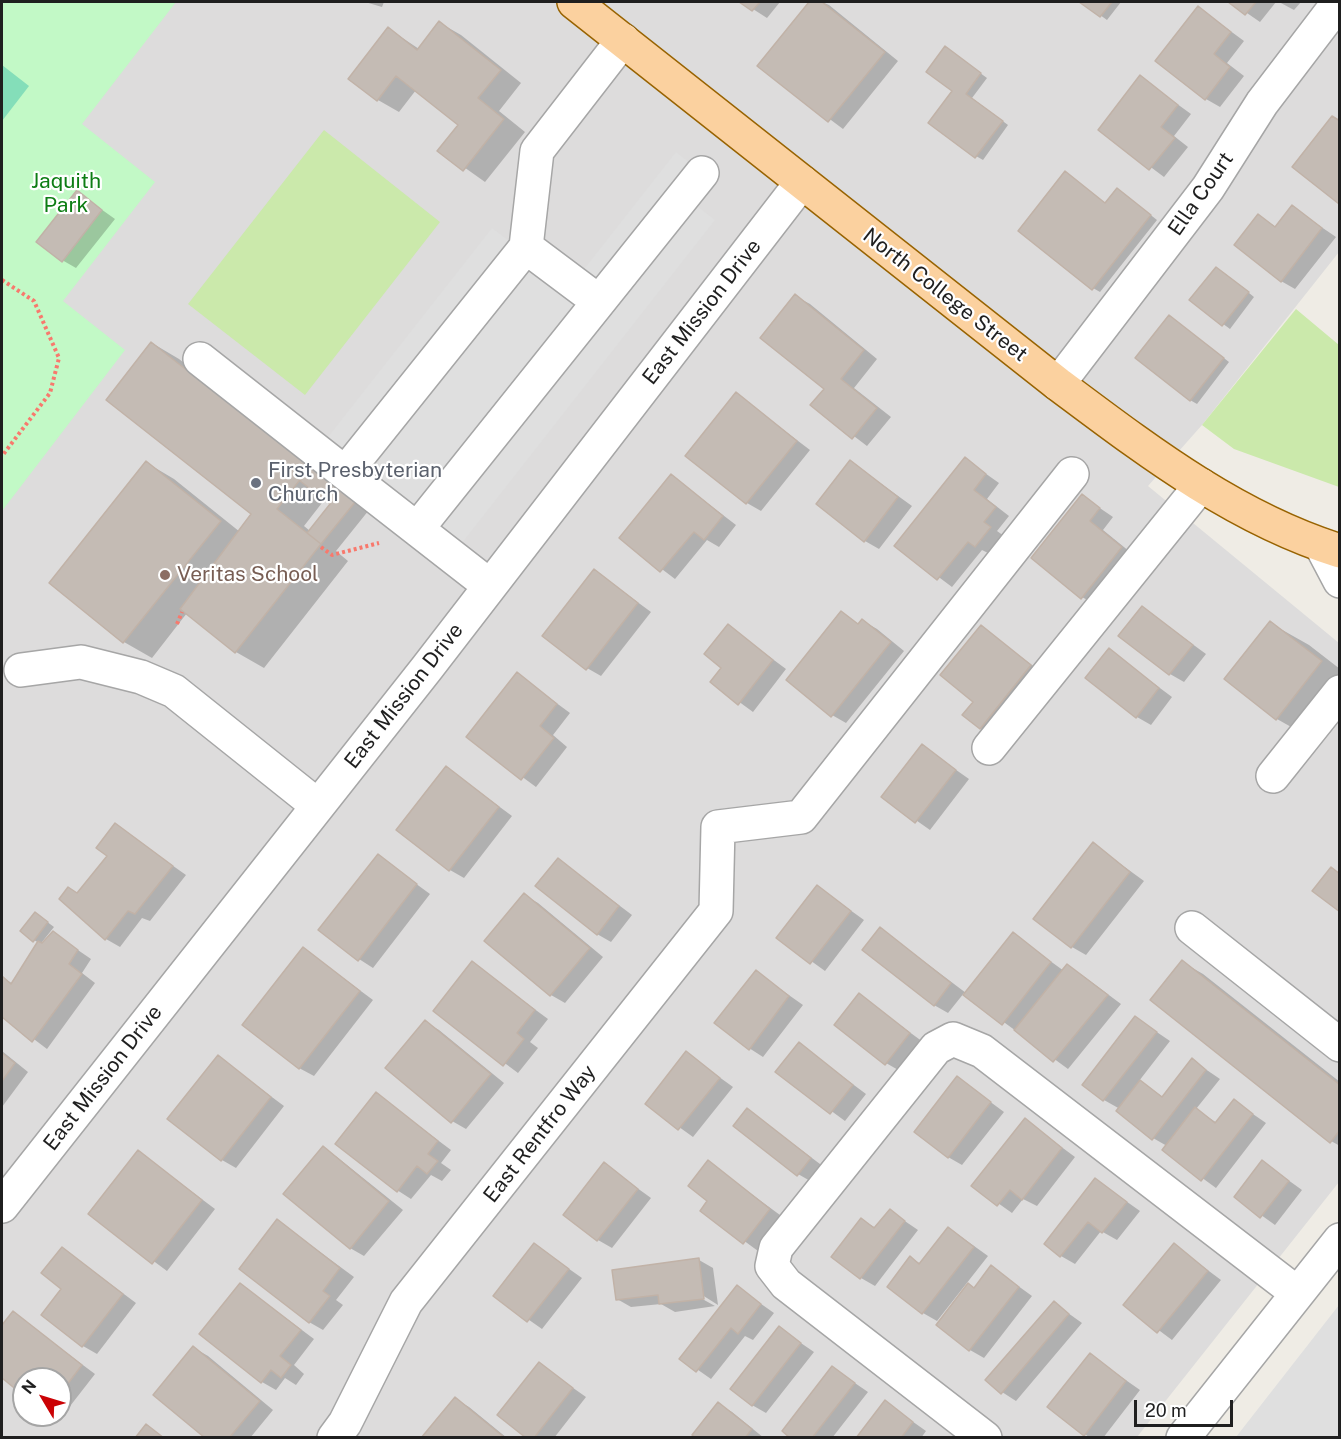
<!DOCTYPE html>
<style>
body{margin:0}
#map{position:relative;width:1341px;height:1439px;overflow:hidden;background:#efece5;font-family:"Public Sans",sans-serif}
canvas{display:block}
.frame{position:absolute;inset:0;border:3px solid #1f1f1f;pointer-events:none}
.north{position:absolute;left:12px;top:1367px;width:60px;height:60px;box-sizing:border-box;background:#fff;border:2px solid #a5a5a5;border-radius:50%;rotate:308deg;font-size:16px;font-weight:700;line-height:24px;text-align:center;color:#1f1f1f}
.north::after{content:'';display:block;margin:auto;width:21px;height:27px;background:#cb0205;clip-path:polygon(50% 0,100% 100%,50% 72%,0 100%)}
.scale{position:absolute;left:1134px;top:1400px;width:99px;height:27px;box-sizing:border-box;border:3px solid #1f1f1f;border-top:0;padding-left:8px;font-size:18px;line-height:21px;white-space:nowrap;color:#1f1f1f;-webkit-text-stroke:4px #fff;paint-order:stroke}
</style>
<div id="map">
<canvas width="1341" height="1439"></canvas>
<div class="frame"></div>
<div class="north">N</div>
<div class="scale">20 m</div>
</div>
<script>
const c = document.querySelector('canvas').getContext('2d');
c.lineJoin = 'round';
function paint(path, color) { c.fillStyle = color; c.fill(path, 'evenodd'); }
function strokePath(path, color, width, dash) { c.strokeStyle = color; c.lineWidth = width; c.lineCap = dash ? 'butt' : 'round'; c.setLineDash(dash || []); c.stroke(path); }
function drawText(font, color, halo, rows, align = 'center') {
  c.font = font + ' "Public Sans",sans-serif'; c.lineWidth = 4.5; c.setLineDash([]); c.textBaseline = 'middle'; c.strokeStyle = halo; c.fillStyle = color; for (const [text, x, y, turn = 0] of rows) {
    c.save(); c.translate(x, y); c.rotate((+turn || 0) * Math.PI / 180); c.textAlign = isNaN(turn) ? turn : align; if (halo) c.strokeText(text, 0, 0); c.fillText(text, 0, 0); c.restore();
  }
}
paint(new Path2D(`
 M2,2H1339V252L1202,425L1148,486L1339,643V1182L1137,1437L2,1438ZM24,1379H60V1415H24Z`), '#dddcdc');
paint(new Path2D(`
 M324,130L440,222L305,395L188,304Z
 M1296,309L1339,345V487L1234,449L1202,425Z`), '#cbe9ab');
paint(new Path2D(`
 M2,2H176L82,124L155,182L63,301L125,350L2,511Z`), '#c2f9c6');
paint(new Path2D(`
 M2,65L29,86L2,121Z`), '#84deb9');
paint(new Path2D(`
 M676,152L715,183L697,206L715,220L462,543L328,437L492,228L570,287Z
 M1339,1305V1437H1236Z`), '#dfdfdf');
paint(new Path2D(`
 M365,2H384L382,7Z
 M742,2H780L767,18Z
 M811,2H822L829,5L898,61L843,129L759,66Z
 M1082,2H1121L1107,20Z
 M1231,2H1276L1260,22Z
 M1279,2H1301L1294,10Z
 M1199,8L1244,41L1227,63L1244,76L1220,107L1206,99Z
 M440,23L461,35L521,83L499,111L525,132L485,182L440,150L460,124L416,90L399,112L378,100L389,29L419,49Z
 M951,52L987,78L972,98L1008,125L983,160L976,156L954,91Z
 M1140,77L1191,114L1174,136L1188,147L1164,177L1100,129Z
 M77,192L115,219L76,268L62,260Z
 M1124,194L1157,220L1100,292L1093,288L1106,204Z
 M1292,207L1336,237L1295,289L1281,281L1259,216L1276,227Z
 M1223,272L1254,297L1230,329L1191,300Z
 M795,296L810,304L877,359L854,388L891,417L867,446L813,405L826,389Z
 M1176,321L1229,362L1197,404L1190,400Z
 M152,343L179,359L369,510L336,551L348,561L264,668L236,652L187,613L152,658L124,642L51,583L147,463L174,479L240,532L253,514ZM325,499L332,504L310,531L304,526Z
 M736,394L810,450L761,511L747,503Z
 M965,459L999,483L987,499L1009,516L997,531L1004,536L990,554L982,550L952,587L896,545Z
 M851,462L912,506L879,549L865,541Z
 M672,476L736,525L719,547L707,540L675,579L621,538Z
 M1082,496L1113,517L1103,530L1135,556L1096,605L1082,597Z
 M595,571L651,612L601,676L587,668Z
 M1143,608L1206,654L1184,682L1170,674Z
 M841,613L860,625L863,621L877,629L904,651L846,723L832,715Z
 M1270,623L1309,645L1340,669V710L1316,741L1277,719Z
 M728,626L786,669L753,712L712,682L723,667Z
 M981,627L1044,674L994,736L980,728L975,702Z
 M1109,650L1172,697L1151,725L1137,717Z
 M517,674L570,713L553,735L567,747L536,787L468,737Z
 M922,746L969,779L930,830L883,797Z
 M447,768L512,816L464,878L450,870Z
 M115,825L186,875L150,921L142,918L120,947L106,939L78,894L110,856Z
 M1093,844L1144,881L1086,955L1072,947Z
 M378,856L430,894L373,968L359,959Z
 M559,860L632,915L611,942L597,934Z
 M818,887L864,920L825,971L778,937Z
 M524,895L538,903L603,957L565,1003L551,995L486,941Z
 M42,918L54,927L42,942L44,944L53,933L91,959L82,973L95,983L47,1049L2,1015V977L13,984L39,943L34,940Z
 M881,929L966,993L1013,934L1064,971L1068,966L1082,975L1121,1004L1068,1069L964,993L948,1013L934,1005Z
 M304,949L373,1000L314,1076L299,1068Z
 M1182,962L1203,974L1340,1082V1146L1331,1141Z
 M472,963L548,1019L530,1042L538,1048L518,1073L435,1011Z
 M756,972L803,1005L763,1057L749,1048Z
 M859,995L923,1042L900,1071L886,1063Z
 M1136,1018L1170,1041L1139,1081L1163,1097L1192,1060L1220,1079L1196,1109L1217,1123L1234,1101L1266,1123L1216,1188L1164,1150L1167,1146L1153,1138L1120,1109L1104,1100Z
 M425,1022L439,1030L504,1083L466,1129L452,1121Z
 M799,1044L866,1094L845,1121L777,1071Z
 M2,1051L28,1072L2,1107Z
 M686,1053L733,1087L693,1137L647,1104Z
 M218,1057L284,1106L236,1168L222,1160Z
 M958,1078L1004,1112L962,1165L948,1157Z
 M376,1094L451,1150L441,1163L451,1170L442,1181L431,1175L411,1199L397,1190Z
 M748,1110L824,1167L812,1182L798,1174Z
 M1025,1120L1075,1157L1037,1206L1023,1199L1012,1213L974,1186Z
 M323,1148L337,1157L403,1210L364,1256L350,1248Z
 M139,1152L215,1209L167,1271L90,1214Z
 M708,1162L784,1218L758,1251L702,1210L709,1201Z
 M1263,1162L1302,1190L1275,1225L1236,1197Z
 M604,1164L651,1198L612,1248L598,1240Z
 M1096,1180L1140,1211L1117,1240L1101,1231L1075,1264L1061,1256Z
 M890,1211L918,1230L875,1286L861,1278L862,1220L876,1228Z
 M278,1221L354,1277L336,1300L343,1305L323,1330L309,1322Z
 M949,1228L988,1256L937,1321L923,1313L911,1258L921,1264Z
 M535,1245L582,1278L542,1329L495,1296Z
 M1174,1245L1221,1280L1172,1340L1125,1305Z
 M62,1248L136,1303L97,1354L83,1346L63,1289Z
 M699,1260L713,1268L718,1305L699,1293L697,1296L715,1306L675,1312L661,1304L631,1307L617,1299Z
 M992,1267L1032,1296L984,1358L970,1350L975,1289Z
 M240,1284L314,1339L294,1365L304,1374L296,1385L285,1378L276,1390L262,1382Z
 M737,1287L774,1313L753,1340L745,1336L711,1379L681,1358Z
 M1054,1303L1082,1323L1016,1401L1002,1392Z
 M13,1313L95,1374L60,1419L53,1415H60V1379H24V1394L2,1376V1328Z
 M779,1328L814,1352L766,1413L752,1405Z
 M194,1348L208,1356L273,1410L250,1438H208Z
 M1090,1355L1140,1390L1103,1438H1090L1085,1434Z
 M539,1364L586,1397L554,1438H529Z
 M833,1368L868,1392L832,1438H792Z
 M455,1399L469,1407L507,1438H423Z
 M885,1402L926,1431L921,1438H857Z
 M718,1404L732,1412L764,1438H698Z`), '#0003');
const building = new Path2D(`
 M739,2H760L752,11Z
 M809,2H822L885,52L828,122L757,66Z
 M1079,2H1112L1100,17Z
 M1228,2H1256L1245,15Z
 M1198,6L1231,32L1214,54L1230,67L1205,100L1155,61Z
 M439,21L501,70L478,98L504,119L463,171L437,151L458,125L396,76L377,101L348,79L388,27L417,50Z
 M945,46L981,73L966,94L1003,121L975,158L928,123L952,91L926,72Z
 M1140,75L1178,105L1161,127L1175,138L1149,170L1098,130Z
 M1332,116L1340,121L1339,204L1292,167Z
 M1065,171L1105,203L1117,188L1151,215L1092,290L1018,231Z
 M77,190L102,210L62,262L36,242Z
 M1292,205L1322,228L1281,282L1234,245L1258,214L1275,227Z
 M1216,267L1249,292L1222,326L1189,300Z
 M795,294L864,350L841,379L877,408L852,439L810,405L824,389L760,338Z
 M1169,315L1224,358L1190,401L1135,358Z
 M151,342L310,467L277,509L321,544L235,653L180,609L251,514L106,400Z
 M736,392L797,441L746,504L685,456Z
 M965,457L986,474L974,490L996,507L984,522L991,527L975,547L968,542L937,580L894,546Z
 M850,460L898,497L864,542L816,504Z
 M146,461L221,521L123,643L49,583Z
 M310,467L356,501L321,544L307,533L330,504L300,481Z
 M671,474L723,516L704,540L694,532L660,572L619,538Z
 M1082,494L1100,508L1090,521L1122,547L1081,599L1031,558Z
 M594,569L638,603L586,670L542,636Z
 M1142,606L1193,645L1169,675L1118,636Z
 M841,611L858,624L862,619L891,642L831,717L786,680Z
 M1270,621L1322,661L1276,720L1224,679Z
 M728,624L773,660L738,705L710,682L721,668L704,654Z
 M981,625L1031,665L980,729L962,715L973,702L940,675Z
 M1109,648L1159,688L1136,718L1085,678Z
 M517,672L557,704L540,726L554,738L521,780L466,737Z
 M922,744L956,770L915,823L881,797Z
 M446,766L499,807L449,871L396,830Z
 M115,823L173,866L135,914L128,911L105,940L59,899L68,887L77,893L107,856L96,848Z
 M1093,842L1130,872L1071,948L1033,919Z
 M378,854L417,884L358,961L318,930Z
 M558,858L619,906L597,935L535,886Z
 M1331,867L1340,874V912L1312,891Z
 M817,885L851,911L810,964L776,938Z
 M524,893L590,948L550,996L484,941Z
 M35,912L48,922L33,942L20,931Z
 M880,927L951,983L934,1006L862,950Z
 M53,931L78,950L69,964L82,974L32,1042L2,1017V976L11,984L38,941L42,943Z
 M1013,932L1051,962L1002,1025L963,995Z
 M303,947L360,991L299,1069L242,1025Z
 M1182,960L1340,1085V1130L1330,1143L1150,1000Z
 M472,961L535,1010L517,1033L524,1039L503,1066L433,1011Z
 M1067,964L1108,995L1053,1062L1014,1030Z
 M756,970L789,996L749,1050L714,1023Z
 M859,993L910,1033L885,1065L834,1025Z
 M1135,1016L1157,1032L1103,1101L1082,1085Z
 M425,1020L491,1074L451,1123L385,1068Z
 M799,1042L853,1085L830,1114L775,1072Z
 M686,1051L720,1078L678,1130L645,1104Z
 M2,1053L15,1063L2,1081Z
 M218,1055L271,1097L221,1161L167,1119Z
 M1192,1058L1206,1070L1152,1140L1116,1111L1140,1080L1162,1097Z
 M957,1076L991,1102L948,1158L914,1132Z
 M376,1092L438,1141L428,1154L438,1161L427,1174L417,1166L397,1192L335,1144Z
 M1234,1099L1253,1114L1201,1181L1162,1150L1195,1107L1215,1123Z
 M747,1108L811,1158L797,1176L733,1126Z
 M1025,1118L1062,1148L1022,1200L1010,1190L997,1206L971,1186Z
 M323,1146L389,1201L350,1249L283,1194Z
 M138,1150L202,1200L152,1264L88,1214Z
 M708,1160L770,1209L743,1244L700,1211L707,1201L688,1186Z
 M1262,1160L1289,1181L1260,1218L1234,1197Z
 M604,1162L638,1189L597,1241L563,1215Z
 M1095,1178L1127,1202L1102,1233L1088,1222L1060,1257L1044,1244Z
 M890,1209L905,1221L860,1279L831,1257L861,1218L874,1228Z
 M277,1219L340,1268L323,1291L330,1296L309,1323L239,1269Z
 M948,1227L974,1247L922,1314L887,1287L910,1256L919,1264Z
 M534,1243L569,1269L527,1322L493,1296Z
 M1174,1243L1208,1271L1157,1333L1123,1305Z
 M62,1247L123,1294L82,1347L41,1315L61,1289L41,1273Z
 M699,1258L704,1299L659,1304L658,1295L616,1300L612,1270Z
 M991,1265L1019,1287L969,1351L936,1325L968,1283L974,1288Z
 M240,1283L301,1330L280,1356L291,1365L281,1378L271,1370L261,1383L199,1334Z
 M737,1285L761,1304L738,1334L731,1328L696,1372L679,1359Z
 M1054,1301L1069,1314L1001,1394L985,1380Z
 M13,1311L82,1365L60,1394V1379H24V1396L2,1378V1325Z
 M779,1326L801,1343L752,1406L730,1389Z
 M193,1346L260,1401L229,1438H205L153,1395Z
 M1090,1353L1126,1381L1084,1436L1047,1407Z
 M539,1362L573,1388L534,1438H526L497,1415Z
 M832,1366L855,1383L812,1438H790L782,1431Z
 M455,1397L505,1438H421Z
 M885,1400L913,1422L901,1438H856Z
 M718,1402L752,1429L745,1438H695L692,1435Z
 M146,1424L164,1438H135Z`);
paint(building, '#c4bbb4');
strokePath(building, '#c1b2a7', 1.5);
const minor = new Path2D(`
 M526,247L598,301
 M200,359L345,473
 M1058,384L1208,188L1262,103L1339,2
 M417,529L702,173
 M1321,545L1340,581
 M490,586L345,473L526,247L537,151L623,40
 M21,670L81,662L141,677L174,691L318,806
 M989,748L1201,485
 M1273,776L1340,692
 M1192,928L1340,1045
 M2,1206L427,668L802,182
 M334,1438L345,1423L406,1302L716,911L718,827L801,817L1072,474
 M985,1438L786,1284L772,1266L776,1248L936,1048L953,1039L982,1051L1297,1293
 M1183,1438L1340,1240`);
const major = new Path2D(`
 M574,2L1058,384C1145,449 1234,518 1340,551`);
strokePath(minor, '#a6a6a6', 36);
strokePath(major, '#986301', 36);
strokePath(new Path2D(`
 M2,280L34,301L59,358L50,393L2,456
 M321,547L332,555L379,543
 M177,624L182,612`), '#f8796d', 4, [3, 3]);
strokePath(minor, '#fff', 33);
strokePath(major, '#fbd19f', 33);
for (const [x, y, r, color] of [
 [256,483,6,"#6b7280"],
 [165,575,6,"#8d6e63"]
]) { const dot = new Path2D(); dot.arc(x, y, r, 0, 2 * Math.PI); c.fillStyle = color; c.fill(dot); strokePath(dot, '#fff', 2); }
drawText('21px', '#0d7d14', '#fff', [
 ["Jaquith",66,182],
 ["Park",66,206]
]);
drawText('21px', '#1f1f1f', '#fff', [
 ["Ella Court",1201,194,-55],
 ["North College Street",945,295,38],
 ["East Mission Drive",702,312,-52],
 ["East Mission Drive",404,696,-52],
 ["East Mission Drive",103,1078,-52],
 ["East Rentfro Way",540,1134,-52]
]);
drawText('21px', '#5b616d', '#fff', [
 ["First Presbyterian",268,471],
 ["Church",268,495]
], 'left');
drawText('21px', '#785e54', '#fff', [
 ["Veritas School",177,575]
], 'left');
</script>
